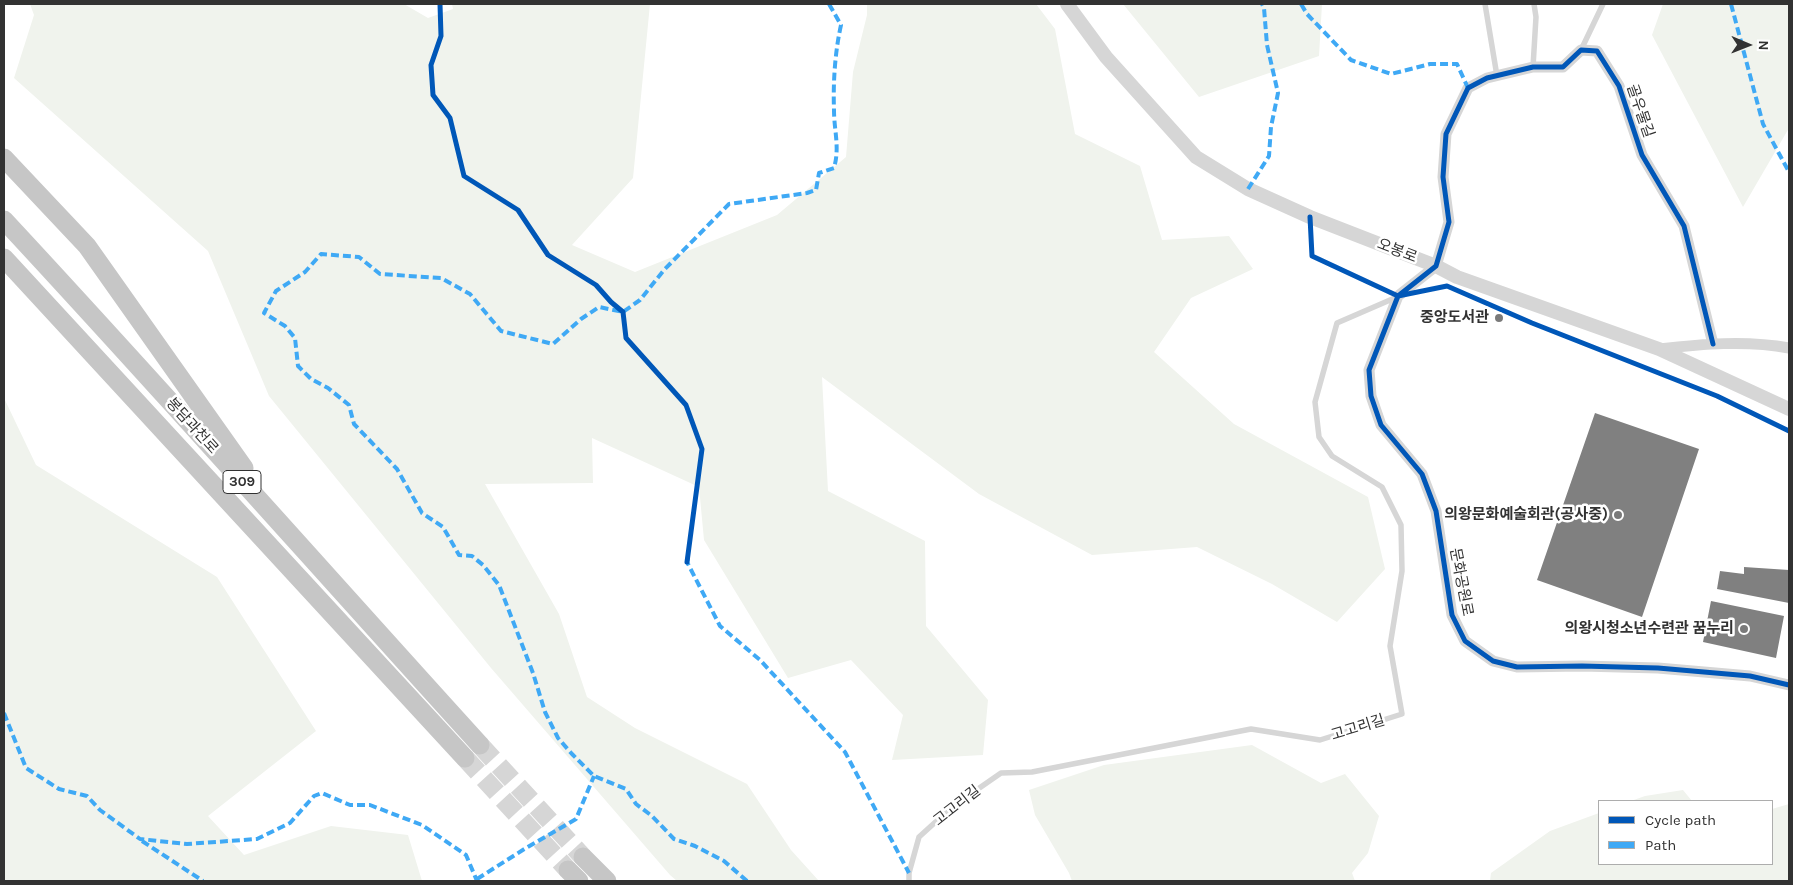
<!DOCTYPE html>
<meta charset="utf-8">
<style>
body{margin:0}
#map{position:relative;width:1793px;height:885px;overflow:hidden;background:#fff;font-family:Karla,sans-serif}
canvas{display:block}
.frame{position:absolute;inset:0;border:5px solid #323232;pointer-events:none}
.legend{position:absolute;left:1598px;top:800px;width:175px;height:65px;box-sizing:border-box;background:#fff;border:1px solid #adadad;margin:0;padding:6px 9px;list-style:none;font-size:15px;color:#323232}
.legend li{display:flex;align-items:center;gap:10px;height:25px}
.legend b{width:25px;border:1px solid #adadad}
.north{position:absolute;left:1723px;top:20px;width:50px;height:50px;-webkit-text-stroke:4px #fff;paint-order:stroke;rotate:91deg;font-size:14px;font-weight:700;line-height:20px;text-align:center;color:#323232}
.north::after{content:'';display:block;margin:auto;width:18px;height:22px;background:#323232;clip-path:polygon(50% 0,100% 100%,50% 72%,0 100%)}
</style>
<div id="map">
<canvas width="1793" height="885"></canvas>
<div class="frame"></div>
<ul class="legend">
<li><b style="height:6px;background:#0057b8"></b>Cycle path</li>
<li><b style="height:6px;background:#3fa9f5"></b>Path</li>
</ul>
<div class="north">N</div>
</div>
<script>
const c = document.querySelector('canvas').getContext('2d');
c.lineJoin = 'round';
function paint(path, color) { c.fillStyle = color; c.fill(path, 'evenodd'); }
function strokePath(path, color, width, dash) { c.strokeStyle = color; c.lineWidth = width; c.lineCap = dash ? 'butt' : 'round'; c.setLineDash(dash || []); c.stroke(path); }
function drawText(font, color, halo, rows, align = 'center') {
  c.font = font + ' Karla,"Noto Sans KR",sans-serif'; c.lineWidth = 5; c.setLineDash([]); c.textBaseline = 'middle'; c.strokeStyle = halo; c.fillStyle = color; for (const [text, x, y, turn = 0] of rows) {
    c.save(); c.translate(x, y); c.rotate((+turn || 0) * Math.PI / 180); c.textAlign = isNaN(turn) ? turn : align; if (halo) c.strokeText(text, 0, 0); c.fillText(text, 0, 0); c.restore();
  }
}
paint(new Path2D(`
 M30,4H404L428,18L453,9L452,4H650L633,178L572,245L635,272L777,215L846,157L853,72L867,15V4H1036L1055,29L1075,134L1140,166L1162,240L1229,236L1253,269L1191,298L1154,352L1234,424L1368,497L1385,569L1337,622L1272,584L1197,547L1092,555L979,494L822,377L828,491L925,541L926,626L988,700L983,755L892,760L903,715L851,660L788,678L704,540L699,487L592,438L593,483L485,484L559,614L587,697L635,728L747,784L791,850L819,881H677L670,875L491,668L269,396L208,251L14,78L34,15Z
 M1123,4H1322L1319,56L1199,97Z
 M1663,4H1789V128L1743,207L1652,35Z
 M4,398L36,465L217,577L316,731L208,816L244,855L331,826L408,835L422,881H4Z
 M1252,745L1321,783L1345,774L1379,816L1368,853L1352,873L1355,881H1072L1069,873L1035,815L1029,790L1104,765Z
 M1683,790L1692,801H1631L1645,796Z
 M1789,804V881H1490L1491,873L1550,831L1599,813V864H1772V809Z`), '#f0f3ed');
paint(new Path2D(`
 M1595,413L1699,449L1642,617L1537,580Z
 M1744,567L1789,570V603L1717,589L1720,571L1744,574Z
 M1711,601L1784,616L1776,658L1703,642Z`), '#808080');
strokePath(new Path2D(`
 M480,745L583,857
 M465,758L568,870`), '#d6d6d6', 19, [19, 9]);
strokePath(new Path2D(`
 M1485,4L1497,76
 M1581,50L1603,4
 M1533,67L1536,17L1534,4
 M909,881V873L919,837L952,807L1001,773L1032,772L1251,729L1320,740L1402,714L1390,646L1402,571L1401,525L1382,487L1332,456L1319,437L1315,402L1337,323L1397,297`), '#d6d6d6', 5.5);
strokePath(new Path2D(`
 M1713,344L1684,226L1642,155L1619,86L1597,51L1581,50L1563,67H1533L1487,78L1468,88L1446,134L1443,177L1449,222L1436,266L1398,296L1369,370L1371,396L1381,425L1422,474L1436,511L1452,615L1465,641L1493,661L1517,667L1582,666L1658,668L1750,676L1789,685
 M1659,349C1702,344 1746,340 1789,348`), '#d6d6d6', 11);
strokePath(new Path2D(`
 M1067,4L1106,57L1196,157L1248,189L1310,217L1436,266L1457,277L1659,349L1789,409`), '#d6d6d6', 14);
strokePath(new Path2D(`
 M4,158L87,246L244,468
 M4,220C165,393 321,570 480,745
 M4,258L465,758
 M583,857L607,881
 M568,870L579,881`), '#c6c6c6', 19);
strokePath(new Path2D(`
 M1301,4L1307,14L1351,60L1391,74L1430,64H1457L1468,88
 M1731,4L1763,124L1789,172
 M1248,189L1269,156L1271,127L1278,93L1267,45L1264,8L1262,4
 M688,558L687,562L720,626L760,660L845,752L909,873
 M4,713L26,768L59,789L87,796L100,810L140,839L187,844L257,839L290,823L314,796L322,793L350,805H370L422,825L466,855L477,881
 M142,841L203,881
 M477,879L526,848L576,819L594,776
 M747,881L724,861L695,846L674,839L652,816L636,804L626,789L594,776L572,754L558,738L545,712L533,673L499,585L483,565L472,556L459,555L443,527L422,513L397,469L354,424L349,405L328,388L311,379L298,366L295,338L285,326L264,313L276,291L305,272L321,254L359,257L380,274L441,278L470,294L501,331L553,344L581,319L599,307L623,312L640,300L664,270L729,204L807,193L816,190L819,173L834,168C840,147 834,131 834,110C833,82 835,52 841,25L829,4`), '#3fa9f5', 4, [8, 4]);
strokePath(new Path2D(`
 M440,4L441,36L431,65L433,95L450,118L464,176L518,210L548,255L596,285L611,302L623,312L626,338L686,405L702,449L687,562
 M1310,217L1312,256L1398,296L1447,286L1532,323L1717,396L1789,431
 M1713,344L1684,226L1642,155L1619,86L1597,51L1581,50L1563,67H1533L1487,78L1468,88L1446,134L1443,177L1449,222L1436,266L1398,296L1369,370L1371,396L1381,425L1422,474L1436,511L1452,615L1465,641L1493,661L1517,667L1582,666L1658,668L1750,676L1789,685`), '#0057b8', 5);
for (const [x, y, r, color] of [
 [1499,318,5,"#7a7a7a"],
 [1618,515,5,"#7a7a7a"],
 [1744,629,5,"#7a7a7a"]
]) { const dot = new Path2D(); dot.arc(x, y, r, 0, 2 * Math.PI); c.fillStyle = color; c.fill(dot); strokePath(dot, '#fff', 2); }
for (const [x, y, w] of [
 [242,482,38]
]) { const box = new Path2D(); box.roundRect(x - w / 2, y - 11.5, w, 23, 4); c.fillStyle = '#fff'; c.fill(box); strokePath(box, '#323232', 1); }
drawText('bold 14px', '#323232', null, [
 ["309",242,482]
]);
drawText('15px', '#323232', '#fff', [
 ["골우물길",1640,111,71],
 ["오봉로",1397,251,21],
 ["봉담과천로",192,426,48],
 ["문화공원로",1461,582,79],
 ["고고리길",1358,728,-17],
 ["고고리길",957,806,-38]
]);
drawText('bold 15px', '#323232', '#fff', [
 ["중앙도서관",1489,318],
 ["의왕문화예술회관(공사중)",1608,515],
 ["의왕시청소년수련관 꿈누리",1734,629]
], 'right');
</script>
